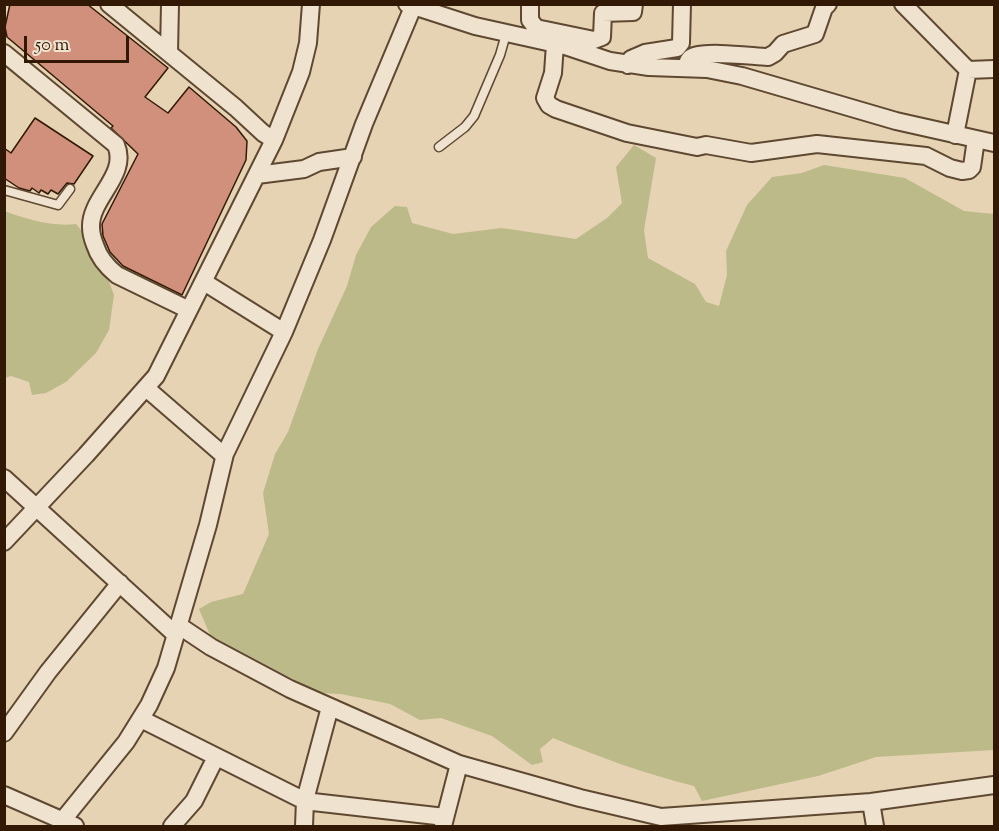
<!DOCTYPE html>
<style>
body{margin:0}
#map{position:relative;width:999px;height:831px;overflow:hidden;background:#e6d3b4;font-family:"Sorts Mill Goudy",serif}
canvas{display:block}
.frame{position:absolute;inset:0;border:6px solid #311905;pointer-events:none}
.scale{position:absolute;left:24px;top:36px;width:105px;height:27px;box-sizing:border-box;border:3px solid #311905;border-top:0;padding-left:8px;font-size:18px;line-height:21px;white-space:nowrap;color:#311905;-webkit-text-stroke:4px #efe2ce;paint-order:stroke}
</style>
<div id="map">
<canvas width="999" height="831"></canvas>
<div class="frame"></div>
<div class="scale">50 m</div>
</div>
<script>
const c = document.querySelector('canvas').getContext('2d');
c.lineJoin = 'round';
function paint(path, color) { c.fillStyle = color; c.fill(path, 'evenodd'); }
function strokePath(path, color, width, dash) { c.strokeStyle = color; c.lineWidth = width; c.lineCap = dash ? 'butt' : 'round'; c.setLineDash(dash || []); c.stroke(path); }
paint(new Path2D(`
 M634,145L656,158L644,230L648,258L695,284L706,302L719,306L727,275L726,251L747,205L772,177L802,173L824,165L905,178L964,211L994,214V750L876,757L818,776L702,801L694,786C645,774 599,757 553,738L540,749L543,762L532,765L492,736L441,718L420,720L390,704L341,694L319,693L210,635L199,609L211,602L243,594L269,534L263,493L275,454L288,432L318,349L347,286L356,255L371,227L395,206L407,207L412,223L453,234L502,228L576,239L607,218L622,203L616,167Z
 M4,211C26,219 53,227 76,224L85,235L92,260L108,279L114,295L109,330L96,353L66,382L46,393L32,395L29,382L11,376L5,378Z`), '#bcba89');
const building = new Path2D(`
 M10,4H87L168,68L145,97L168,113L189,87L236,127L247,141L246,160L182,295L123,266L110,252L103,236L102,224L138,154L111,128L113,126L7,37L5,27Z
 M35,118L93,156L74,184L67,183L58,194L51,190L48,194L41,190L39,193L32,188L30,191L19,188L4,178V148L11,153Z`);
paint(building, '#d0907b');
strokePath(building, '#311905', 1.5);
const lane = new Path2D(`
 M439,147L465,127L474,116L500,55L506,34
 M4,190L58,205L70,189`);
const street = new Path2D(`
 M109,4L236,108L263,133L274,140
 M407,4L475,26L565,46L610,61L649,67L707,69L742,76L896,121L994,143
 M530,4V20L536,28L594,40L602,37L603,13L633,12L634,4
 M903,4L968,70
 M555,44L553,73L545,98L549,105L556,109L627,133L697,147L706,145L751,153L817,144L926,156L950,168L962,171L969,170L972,167L976,139
 M4,53L116,145C129,175 90,198 91,227C91,233 93,240 95,245C99,258 107,267 117,275L189,310
 M169,53L170,4
 M628,65L631,59L645,53L677,48L681,43L682,4
 M686,68C687,63 688,58 694,56C710,51 749,56 768,57L775,53L783,44L815,34L824,8L828,4
 M955,135L968,70L994,69
 M257,175L304,169L319,162L353,157
 M204,282L284,332
 M146,388L221,453L225,454
 M4,478L175,634
 M4,542L86,455L156,376L274,140L301,72L308,43L311,4
 M178,625L211,647L290,689L459,764L580,798L661,817L871,802L994,785
 M141,719L299,798L313,802L445,817
 M4,733L48,672L120,583
 M4,795L75,826
 M871,802L875,826
 M62,821L126,742L149,705L166,668L208,525L225,454L284,332L322,240L364,124L413,7
 M172,826L194,801L216,757
 M304,826L305,800L330,707
 M443,826L459,764`);
strokePath(lane, '#5e4831', 11);
strokePath(street, '#5e4831', 20);
strokePath(lane, '#efe2ce', 8);
strokePath(street, '#efe2ce', 16);
</script>
